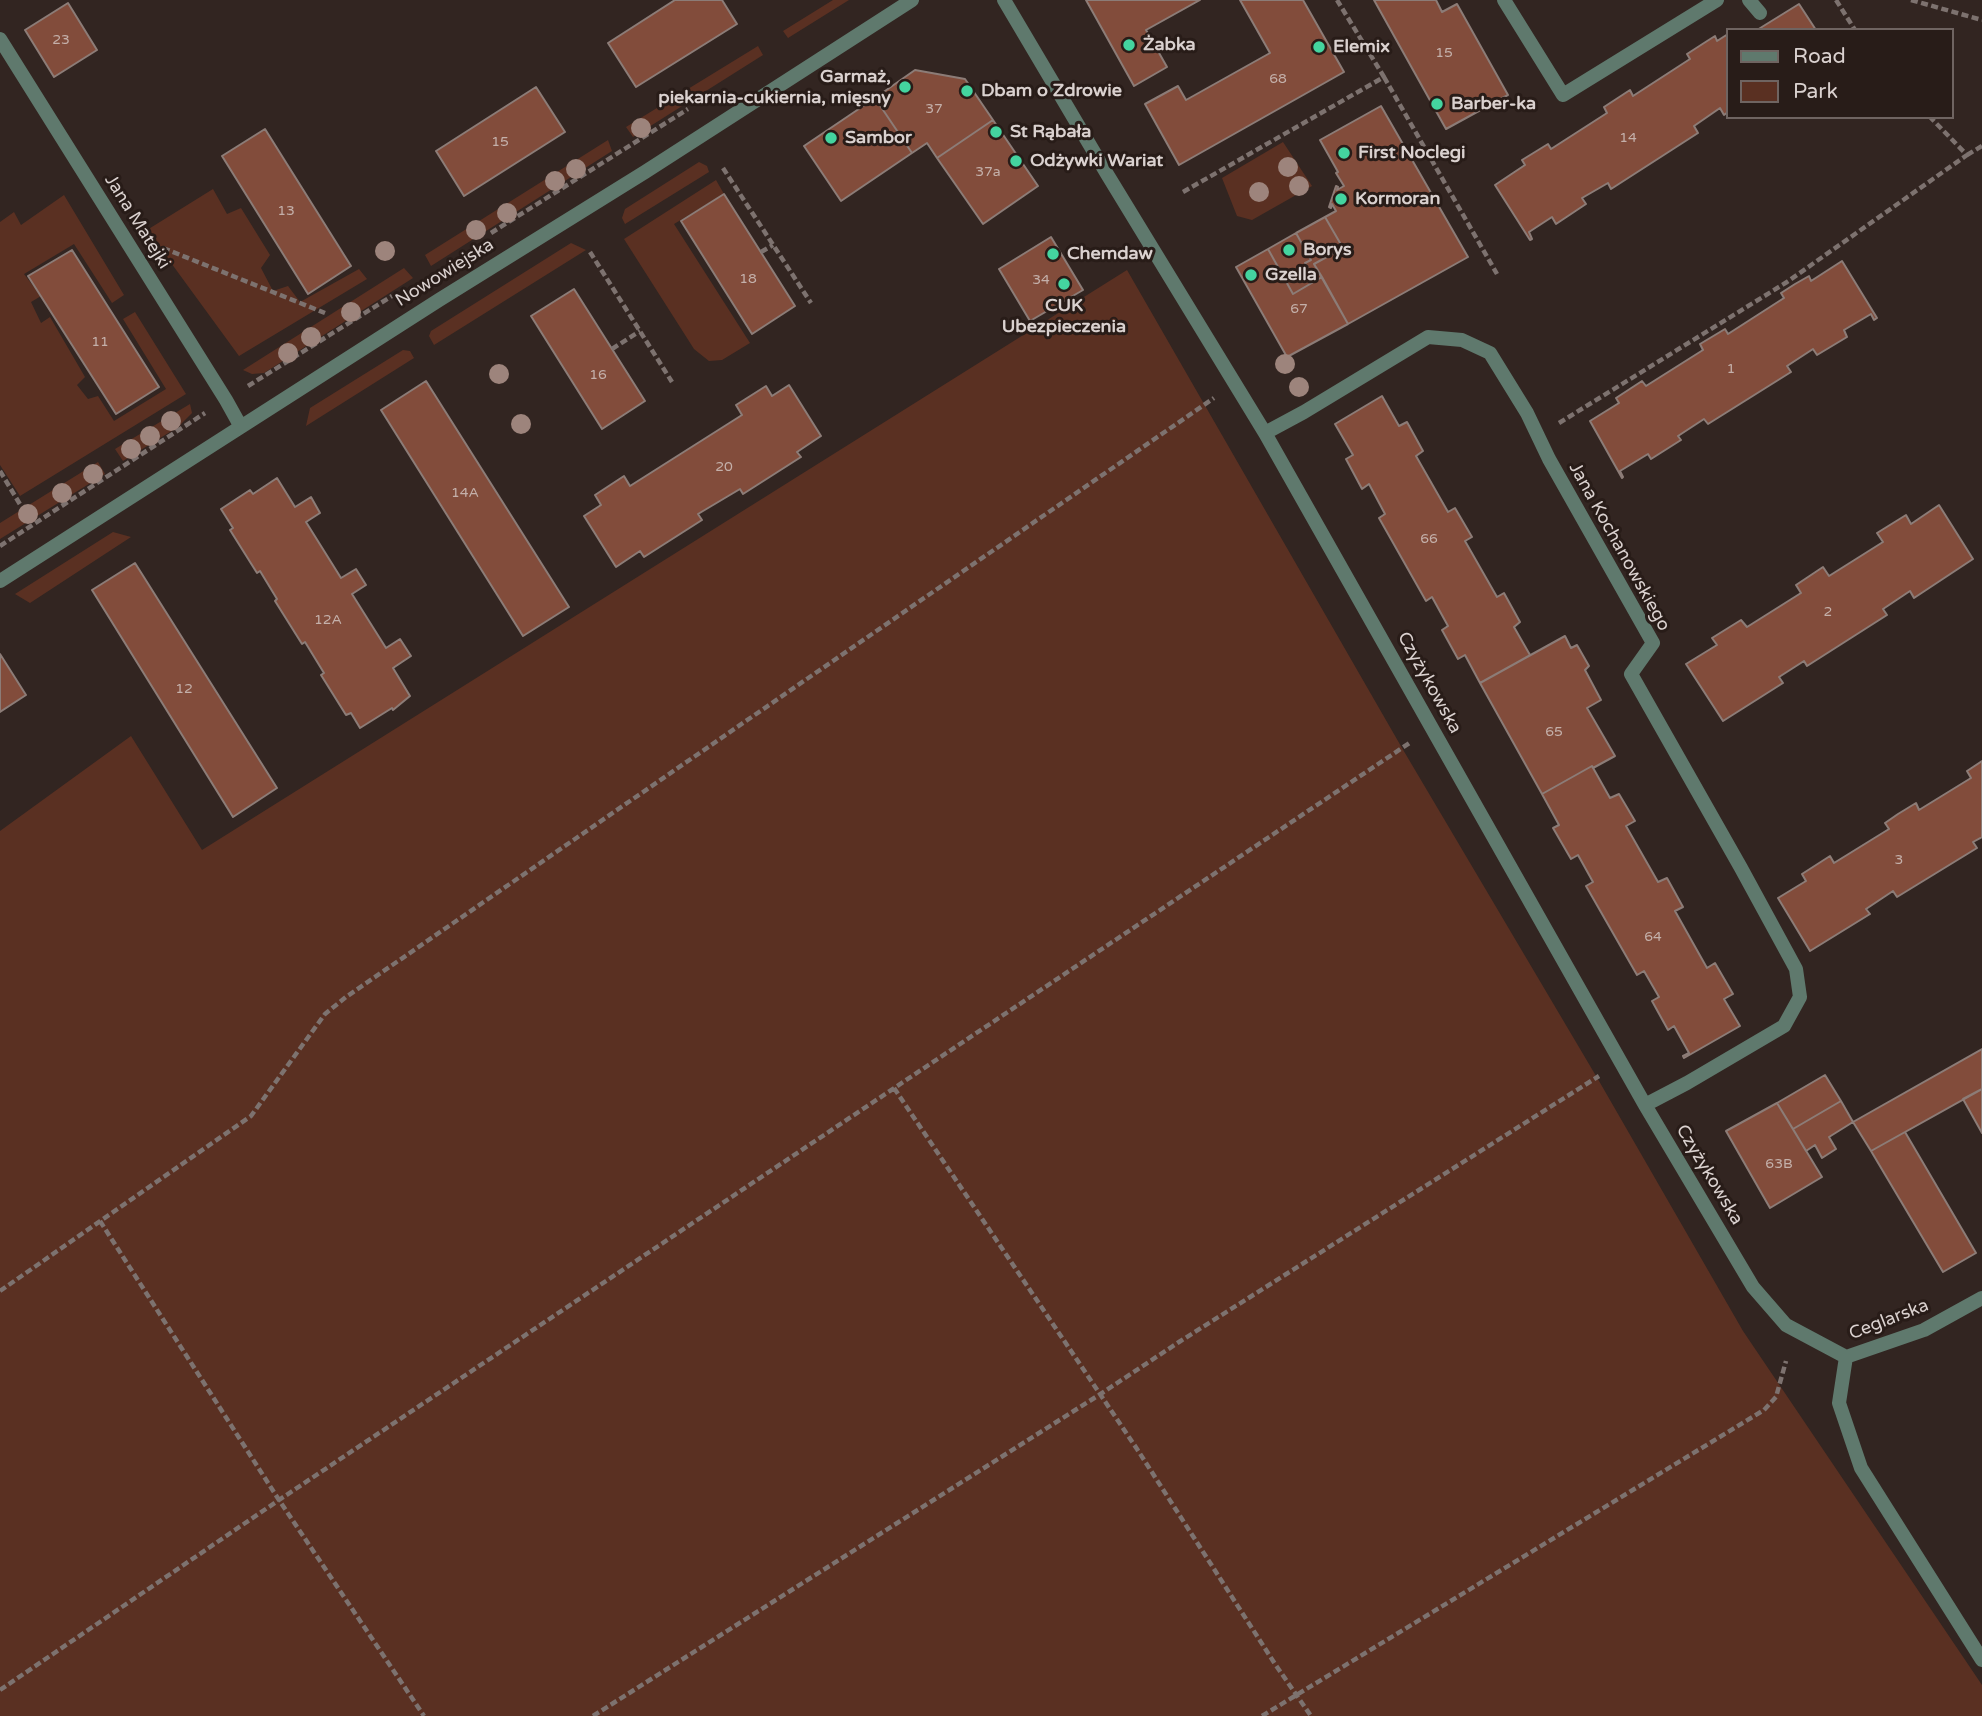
<!DOCTYPE html>
<meta charset="utf-8">
<style>
body{margin:0}
#map{position:relative;width:1982px;height:1716px;overflow:hidden;background:#322521;font-family:"Varela Round",sans-serif}
canvas{display:block}
.legend{position:absolute;left:1726px;top:28px;width:228px;height:91px;box-sizing:border-box;background:#281c18;border:2px solid #6f6461;margin:0;padding:9px 12px;list-style:none;font-size:21px;color:#dad1cf}
.legend li{display:flex;align-items:center;gap:14px;height:35px}
.legend b{width:35px;border:2px solid #6f6461}
</style>
<div id="map">
<canvas width="1982" height="1716"></canvas>
<ul class="legend">
<li><b style="height:9px;background:#5f796d"></b>Road</li>
<li><b style="height:19px;background:#5a3022"></b>Park</li>
</ul>
</div>
<script>
const c = document.querySelector('canvas').getContext('2d');
c.lineJoin = 'round';
function paint(path, color) { c.fillStyle = color; c.fill(path, 'evenodd'); }
function strokePath(path, color, width, dash) { c.strokeStyle = color; c.lineWidth = width; c.lineCap = dash ? 'butt' : 'round'; c.setLineDash(dash || []); c.stroke(path); }
function drawText(font, color, halo, rows, align = 'center') {
  c.font = font + ' "Varela Round",sans-serif'; c.lineWidth = 6; c.setLineDash([]); c.textBaseline = 'middle'; c.strokeStyle = halo; c.fillStyle = color; for (const [text, x, y, turn = 0] of rows) {
    c.save(); c.translate(x, y); c.rotate((+turn || 0) * Math.PI / 180); c.textAlign = isNaN(turn) ? turn : align; if (halo) c.strokeText(text, 0, 0); c.fillText(text, 0, 0); c.restore();
  }
}
paint(new Path2D(`
 M833,0H849L788,38L783,31Z
 M758,46L763,55L633,137L626,127Z
 M608,140L612,151L431,266L425,255Z
 M1283,142L1312,186L1252,220L1237,216L1222,178Z
 M699,162L707,166L709,172L625,224L622,218L625,209Z
 M716,180L724,194L674,224L750,343L722,360L709,361L694,349L624,239Z
 M213,189L227,214L241,208L270,255L261,268L273,291L288,286L300,302L359,269L367,279L239,356L147,230Z
 M64,195L124,295L112,303L74,244L24,274L41,296L31,302L41,323L50,317L85,377L77,385L88,399L98,396L114,421L166,389L123,319L135,312L186,394L20,496L0,465V222L14,212L21,225Z
 M571,243L586,250L434,345L429,336L431,331Z
 M404,268L413,278L264,373L252,374L243,370Z
 M1127,270L1402,748L1599,1081L1743,1331L1982,1685V1716H0V831L131,736L202,850Z
 M403,350L410,351L414,358L306,426L310,408Z
 M190,404L192,413L178,427L123,461L115,449Z
 M98,462L105,474L0,539V523Z
 M113,532L131,537L30,603L15,594Z`), '#5a3022');
const building = new Path2D(`
 M675,0H722L737,24L636,87L608,43Z
 M1086,0H1200L1146,30L1167,67L1134,86Z
 M1240,0H1303L1344,72L1179,165L1145,104L1178,86L1186,100L1270,53Z
 M1374,0H1436L1442,12L1457,4L1508,95L1446,129Z
 M68,3L97,50L54,77L25,30Z
 M1799,4L1816,30H1757Z
 M1728,34V112L1724,115L1720,108L1694,126L1698,133L1611,189L1608,183L1582,198L1586,204L1556,224L1552,217L1529,232L1532,239L1530,240L1495,185L1525,165L1522,160L1548,144L1551,149L1607,113L1604,107L1630,90L1633,96L1690,59L1687,54L1704,43L1715,36L1717,41Z
 M915,70L965,79L993,120L937,158L927,143L912,153L875,98Z
 M536,87L565,132L464,196L436,151Z
 M875,98L912,153L841,201L804,146Z
 M1381,106L1468,257L1348,324L1314,264L1343,248L1325,217L1336,211L1332,204L1331,208L1329,207L1336,186L1338,187L1337,190L1344,186L1336,173L1338,172L1320,140Z
 M993,120L1038,186L983,224L937,158Z
 M265,129L351,266L308,294L222,156Z
 M724,194L795,306L752,334L681,221Z
 M1325,217L1343,248L1314,264L1322,277L1315,281L1305,263L1311,260L1296,233Z
 M1296,233L1311,260L1305,263L1315,281L1293,294L1268,249Z
 M1051,237L1083,290L1030,321L999,269Z
 M1268,249L1293,294L1322,277L1348,324L1287,357L1236,267Z
 M72,250L159,387L116,414L28,276Z
 M1842,261L1877,318L1874,320L1871,314L1844,330L1847,337L1817,355L1813,349L1787,366L1791,372L1708,424L1704,419L1678,436L1681,440L1651,459L1648,454L1620,471L1623,477L1622,478L1590,421L1619,403L1616,398L1642,381L1646,386L1703,350L1700,344L1725,329L1728,334L1784,298L1781,293L1795,284L1809,276L1811,281Z
 M574,289L645,401L602,429L531,316Z
 M426,381L569,607L523,636L381,410Z
 M789,385L821,436L797,452L801,457L743,494L740,489L698,514L702,520L644,557L640,551L616,567L584,516L601,505L595,495L624,476L630,486L742,415L736,405L766,386L772,396Z
 M1382,396L1399,426L1407,422L1423,451L1416,456L1448,512L1455,508L1472,537L1465,541L1497,597L1504,593L1520,622L1514,627L1530,655L1480,683L1465,655L1458,659L1442,630L1448,626L1432,597L1426,601L1379,518L1385,514L1369,484L1362,489L1346,459L1353,455L1335,424Z
 M277,478L295,507L311,497L320,513L306,522L341,578L356,569L366,585L352,594L386,648L400,639L411,656L393,668L410,696L393,710L392,708L360,728L351,713L346,715L321,675L324,673L305,642L302,644L275,601L277,599L260,571L257,573L230,530L233,528L221,509L250,490L253,494Z
 M1939,505L1973,559L1914,598L1910,591L1883,609L1887,615L1807,666L1804,661L1779,677L1783,683L1723,721L1686,664L1717,645L1712,638L1741,620L1747,627L1801,593L1796,585L1823,567L1829,576L1883,542L1877,533L1906,515L1911,524Z
 M135,563L277,788L233,817L92,590Z
 M1565,636L1571,648L1577,645L1589,666L1585,670L1601,700L1587,708L1615,756L1593,768L1592,766L1542,794L1480,683Z
 M0,654L26,695L0,712Z
 M1982,761V837L1973,842L1977,848L1897,897L1893,891L1866,909L1870,914L1810,951L1778,898L1806,881L1802,874L1830,856L1834,863L1889,829L1885,823L1898,814L1916,803L1919,810L1971,778L1967,771Z
 M1592,766L1610,798L1619,794L1635,821L1626,826L1658,882L1667,878L1683,907L1675,911L1707,968L1715,963L1733,994L1724,999L1740,1026L1684,1058L1683,1056L1689,1053L1674,1026L1668,1030L1652,1001L1659,997L1644,971L1637,975L1586,886L1593,882L1578,855L1571,859L1553,828L1559,825L1542,794Z
 M1982,1049V1089L1871,1151L1853,1122Z
 M1825,1075L1841,1101L1793,1129L1777,1103Z
 M1982,1089V1133L1963,1099Z
 M1841,1101L1853,1122L1829,1137L1836,1149L1822,1158L1815,1145L1806,1151L1793,1129Z
 M1777,1103L1822,1177L1770,1208L1726,1131Z
 M1905,1132L1976,1253L1943,1272L1871,1151Z`);
paint(building, '#824c3b');
strokePath(building, '#8c7c77', 2);
strokePath(new Path2D(`
 M1836,0L1855,30
 M1911,0L1982,20
 M1384,77L1497,274
 M1967,155L1982,146
 M723,168L811,303
 M1183,192L1384,77L1337,0
 M491,233L688,109
 M163,248L325,313
 M590,252L672,382
 M761,252L773,245
 M612,349L640,331
 M248,386L392,296
 M1559,423L1787,282L1967,155L1930,117
 M0,471L21,506
 M0,546L205,413
 M894,1088L1137,1449L1275,1664L1311,1716
 M100,1221L279,1500L424,1716
 M0,1291L251,1116L325,1014L346,997L1214,398
 M0,1690L279,1500L1411,742
 M593,1716L1099,1395L1179,1342L1599,1076
 M1262,1716L1764,1410L1776,1397L1786,1361`), '#7d726f', 4.5, [7, 3.5]);
strokePath(new Path2D(`
 M1504,0L1563,95L1717,0
 M1749,0L1760,13`), '#5f796d', 14);
strokePath(new Path2D(`
 M1004,0L1107,174L1265,433L1645,1105L1753,1287L1786,1325L1846,1357
 M0,39L226,400L241,427
 M1265,433L1304,412L1428,337L1462,340L1490,353L1527,413L1549,459L1653,643L1631,674L1741,868L1796,969L1800,997L1784,1026L1687,1083L1645,1105
 M0,581L439,300L645,172L912,0
 M1846,1357L1839,1403L1861,1468L1982,1660
 M1846,1357L1924,1330L1982,1298`), '#5f796d', 14);
c.fillStyle = '#9d847c';
for (const [x, y] of [
 [641,128],
 [1288,167],
 [576,169],
 [555,181],
 [1299,186],
 [1259,192],
 [507,213],
 [476,230],
 [385,251],
 [351,312],
 [311,337],
 [288,353],
 [1285,364],
 [499,374],
 [1299,387],
 [171,421],
 [521,424],
 [150,436],
 [131,449],
 [93,474],
 [62,493],
 [28,514]
]) { c.beginPath(); c.arc(x, y, 10, 0, 2 * Math.PI); c.fill(); }
for (const [x, y, r, color] of [
 [1129,45,7,"#44d49f"],
 [1319,47,7,"#44d49f"],
 [905,87,7,"#44d49f"],
 [967,91,7,"#44d49f"],
 [1437,104,7,"#44d49f"],
 [996,132,7,"#44d49f"],
 [831,138,7,"#44d49f"],
 [1344,153,7,"#44d49f"],
 [1016,161,7,"#44d49f"],
 [1341,199,7,"#44d49f"],
 [1289,250,7,"#44d49f"],
 [1053,254,7,"#44d49f"],
 [1251,275,7,"#44d49f"],
 [1064,284,7,"#44d49f"]
]) { const dot = new Path2D(); dot.arc(x, y, r, 0, 2 * Math.PI); c.fillStyle = color; c.fill(dot); strokePath(dot, '#281c18', 2.5); }
drawText('14px', '#c4b0aa', null, [
 ["23",61,40],
 ["15",1444,53],
 ["68",1278,79],
 ["37",934,109],
 ["14",1628,138],
 ["15",500,142],
 ["37a",988,172],
 ["13",286,211],
 ["18",748,279],
 ["34",1041,280],
 ["67",1299,309],
 ["11",100,342],
 ["1",1731,369],
 ["16",598,375],
 ["20",724,467],
 ["14A",465,493],
 ["66",1429,539],
 ["2",1828,612],
 ["12A",328,620],
 ["12",184,689],
 ["65",1554,732],
 ["3",1899,860],
 ["64",1653,937],
 ["63B",1779,1164]
]);
drawText('bold 18px', '#dad1cf', '#281c18', [
 ["Żabka",1143,45],
 ["Elemix",1333,47],
 ["Garmaż,",891,77,"right"],
 ["piekarnia-cukiernia, mięsny",891,98,"right"],
 ["Dbam o Zdrowie",981,91],
 ["Barber-ka",1451,104],
 ["St Rąbała",1010,132],
 ["Sambor",845,138],
 ["First Noclegi",1358,153],
 ["Odżywki Wariat",1030,161],
 ["Kormoran",1355,199],
 ["Borys",1303,250],
 ["Chemdaw",1067,254],
 ["Gzella",1265,275],
 ["CUK",1064,306,"center"],
 ["Ubezpieczenia",1064,327,"center"]
], 'left');
drawText('18px', '#dad1cf', '#281c18', [
 ["Jana Matejki",137,222,58],
 ["Nowowiejska",445,273,-32],
 ["Jana Kochanowskiego",1619,547,61],
 ["Czyżykowska",1429,683,61],
 ["Czyżykowska",1709,1175,59],
 ["Ceglarska",1889,1320,-21]
]);
</script>
